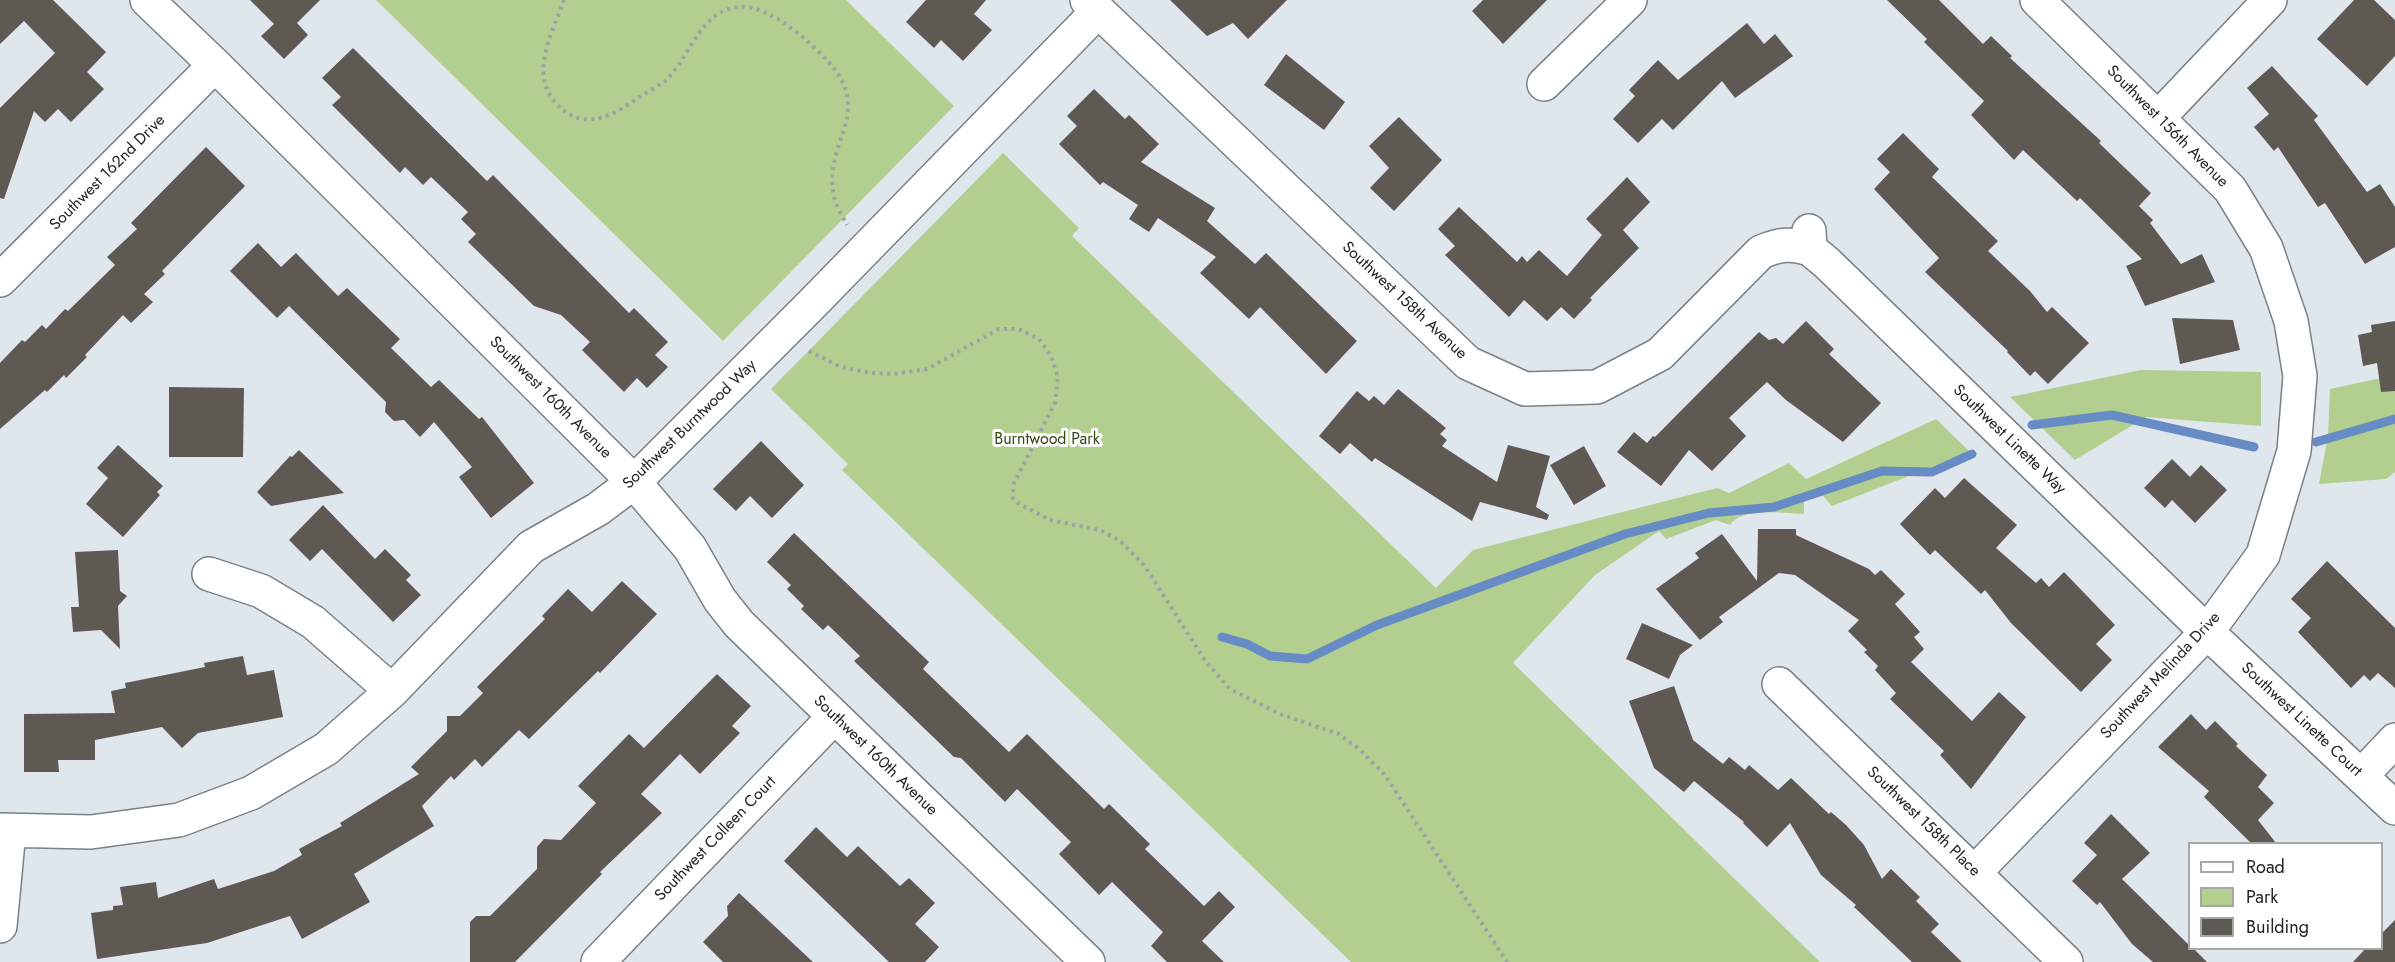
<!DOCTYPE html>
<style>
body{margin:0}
#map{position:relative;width:2395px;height:962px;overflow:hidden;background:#dfe7ed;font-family:Jost,sans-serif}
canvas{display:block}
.legend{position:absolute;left:2188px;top:842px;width:195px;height:108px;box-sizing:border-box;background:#fff;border:2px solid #a6a7a9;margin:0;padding:8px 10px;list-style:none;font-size:18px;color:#212427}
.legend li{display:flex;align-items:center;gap:12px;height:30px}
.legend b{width:30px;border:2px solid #a6a7a9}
</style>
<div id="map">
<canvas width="2395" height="962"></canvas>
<ul class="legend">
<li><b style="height:8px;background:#fff"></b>Road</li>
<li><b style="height:16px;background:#b2cf90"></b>Park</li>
<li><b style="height:16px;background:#5f5953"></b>Building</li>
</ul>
</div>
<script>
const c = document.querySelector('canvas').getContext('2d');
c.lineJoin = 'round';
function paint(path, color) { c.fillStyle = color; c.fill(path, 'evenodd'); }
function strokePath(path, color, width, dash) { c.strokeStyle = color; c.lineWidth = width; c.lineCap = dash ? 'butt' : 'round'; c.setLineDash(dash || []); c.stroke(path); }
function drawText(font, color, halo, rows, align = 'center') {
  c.font = font + ' Jost,sans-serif'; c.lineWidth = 6; c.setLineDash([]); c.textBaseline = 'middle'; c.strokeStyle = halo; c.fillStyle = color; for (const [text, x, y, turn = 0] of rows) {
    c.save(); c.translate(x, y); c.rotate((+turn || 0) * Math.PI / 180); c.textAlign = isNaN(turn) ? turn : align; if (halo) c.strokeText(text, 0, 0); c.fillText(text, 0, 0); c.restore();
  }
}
paint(new Path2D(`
 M376,0H846L954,106L723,341Z
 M1003,153L1079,228L1072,236L1436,588L1473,550L1717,488L1729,493L1789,463L1806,479L1936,419L1970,452L1832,506L1823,496L1804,500V514C1784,513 1741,507 1730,525L1716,520L1666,539L1659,531L1595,575L1513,663L1820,962H1351L842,470L848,464L771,389Z
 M2141,370L2261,372V426L2146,417L2075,460L2010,397Z
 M2395,375V472L2386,479L2319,484L2328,435L2330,389Z`), '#b2cf90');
strokePath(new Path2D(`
 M2032,425L2112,415L2254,447
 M2316,442L2395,419
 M1222,637L1247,644L1270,656L1307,659L1377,625L1625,534L1709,513L1774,507L1882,471L1932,472L1972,454`), '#678bc4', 9);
paint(new Path2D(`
 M0,0H53L106,52L87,72L104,89L71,122L58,109L45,122L34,111L4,199L0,198V108L55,53L24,21L0,44Z
 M250,0H320L297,23L308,35L284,59L261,36L274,24Z
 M926,0H986L974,14L992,30L963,61L941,40L934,48L906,22Z
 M1170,0H1287L1248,39L1233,23L1207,36Z
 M1483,0H1547L1503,44L1472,11Z
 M1887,0H1939L1983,44L1991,36L2012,56L2010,58L2101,141L2099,143L2151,193L2139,206L2153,220L2150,223L2181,264L2202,254L2215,282L2145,306L2126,266L2142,259L2080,198L2077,201L2023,150L2014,160L1971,115L1984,101L1924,42L1927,39Z
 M2354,0H2374L2395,20V56L2367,86L2317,39Z
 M1747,23L1764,44L1775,34L1793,56L1735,98L1722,81L1673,130L1662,119L1638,143L1613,119L1635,96L1629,90L1658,60L1678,80Z
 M353,48L487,181L493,175L629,313L634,308L668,342L655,355L668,367L647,388L637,378L624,392L582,350L590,342L561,315L534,306L468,242L476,234L461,219L468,212L431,177L423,185L405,167L400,173L332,105L341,97L322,78Z
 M1286,54L1345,102L1324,130L1264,85Z
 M2272,66L2318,116L2314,120L2367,192L2380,184L2395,207V247L2365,264L2325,203L2318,207L2278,147L2274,151L2254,127L2269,114L2247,88Z
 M1094,89L1125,119L1129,115L1159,144L1141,162L1215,208L1207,221L1255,264L1266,253L1357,341L1326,374L1260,307L1249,319L1200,273L1216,257L1158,218L1149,232L1129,219L1138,205L1103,182L1100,185L1059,144L1077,126L1067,116Z
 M1399,117L1442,160L1394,211L1370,188L1389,168L1369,146Z
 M1903,133L1939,169L1932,177L1998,241L1988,251L2030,291L2047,312L2052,307L2089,343L2048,384L2035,371L2030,376L2007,352L2008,351L1925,272L1939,258L1874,189L1890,172L1877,159Z
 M206,147L245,186L162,271L165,274L144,294L153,302L131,323L123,315L85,355L87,357L66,378L64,375L47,392L45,390L0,429V363L22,340L25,342L42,325L46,329L65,309L68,311L115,265L107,257L137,229L131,223Z
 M1627,177L1650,202L1623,230L1639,248L1590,298L1592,300L1574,319L1561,307L1547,321L1524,300L1509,317L1445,255L1455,246L1438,229L1459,207L1517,262L1522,256L1527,262L1539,250L1567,276L1602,235L1586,219Z
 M258,243L281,267L296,253L338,296L347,288L400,339L391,348L431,387L439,380L479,419L482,417L534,483L491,518L459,477L472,467L434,422L420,437L404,420L394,421L385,412L386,402L289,306L277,318L230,271Z
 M2172,318L2233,320L2240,350L2180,364Z
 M1806,321L1834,349L1829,354L1881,403L1843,442L1786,400L1767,382L1729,418L1746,436L1712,471L1689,450L1661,486L1617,452L1634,432L1647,443L1653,436L1655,437L1759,332L1769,340L1776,338L1783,344Z
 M2395,321V391L2381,392L2377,363L2363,366L2358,335L2372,332L2371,325Z
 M169,387L244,388L243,457H169Z
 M1398,389L1446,428L1440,434L1447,440L1442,446L1497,482L1508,445L1550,456L1536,507L1549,515L1547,520L1480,502L1472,521L1375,458L1372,462L1350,443L1340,454L1319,436L1357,391L1369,401L1374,396L1384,405Z
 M761,441L804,485L772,518L750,496L736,511L713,489Z
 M118,445L163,486L157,492L160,495L123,537L86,504L108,478L97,468Z
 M1584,446L1606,486L1574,505L1550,465Z
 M299,450L344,493L271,506L257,492L290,456L292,457Z
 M2172,459L2190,477L2201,465L2227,490L2195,523L2172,500L2165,508L2144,488Z
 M1964,478L2017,525L1996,548L2036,583L2041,578L2049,587L2064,572L2115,625L2096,644L2112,660L2081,692L2011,623L1985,590L1981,594L1935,550L1930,555L1900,524L1935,488L1945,498Z
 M323,505L375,559L385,549L411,575L406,580L421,595L393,622L322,549L310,561L289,540Z
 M1758,529H1796V535L1869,569L1875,575L1881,570L1905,594L1895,604L1920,632L1914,637L1924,649L1911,662L1972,721L1999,692L2026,717L1971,789L1940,755L1944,751L1890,699L1896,693L1875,670L1878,666L1864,652L1867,650L1848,631L1859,620L1795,575L1779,573L1719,617L1723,622L1700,640L1656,589L1699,558L1695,553L1722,534L1757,581Z
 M794,533L929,662L923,669L1009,752L1027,734L1104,809L1109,804L1150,844L1145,849L1204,906L1219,891L1235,907L1202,941L1224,962H1167L1151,946L1163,932L1112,882L1099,895L1059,854L1071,842L1017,789L1005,802L961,758L954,757L854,661L860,656L828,625L823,630L801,609L804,606L787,589L791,585L767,562Z
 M118,550L120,591L127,596L118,606L120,649L101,630L73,632L71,607H79L75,552Z
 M2327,561L2395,628V688L2378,673L2370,681L2364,675L2351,688L2298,632L2311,618L2291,599Z
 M622,581L657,614L600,673L598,671L529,739L519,730L482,767L475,759L454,780L451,776L422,806L434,826L354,874L370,902L302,939L290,916L207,943L97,959L91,913L113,910V906L123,905L120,887L156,882L158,898L214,879L218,889L274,871L302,855L299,849L342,826L340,823L419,774L411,767L447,731V716H460L483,693L477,687L545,619L542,616L568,589L592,612Z
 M1642,623L1693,645L1680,655L1669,679L1626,659Z
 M243,656L247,675L274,670L283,717L198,733L182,748L162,727L95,740V760H58L59,772H24V714L115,713L111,691L126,688L125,683L205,667L204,663Z
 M717,674L751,706L732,726L740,733L700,774L680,754L641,794L662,813L600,872L602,874L515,962H470V922L476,916H490L537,869V847L544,839L561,840L596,803L578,786L629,734L644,748Z
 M1674,686L1693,740L1723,764L1729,757L1745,770L1749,765L1778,790L1791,778L1829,814L1831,812L1846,825L1864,845L1882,879L1891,869L1920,897L1916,901L1939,924L1931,932L1962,962H1912L1854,907L1856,905L1821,875L1790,823L1767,847L1743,823L1744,822L1694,781L1684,792L1654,768L1629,701Z
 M2191,714L2206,730L2215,721L2238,744L2236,746L2267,775L2258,787L2274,803L2258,820L2276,843H2251L2204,797L2209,791L2158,747Z
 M2111,814L2150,853L2122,879L2190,946V948H2193L2207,962H2153L2132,944L2100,902L2097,905L2072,881L2097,855L2084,843Z
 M816,827L847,857L858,846L900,886L909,878L935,903L915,924L939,947L925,962H889L784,861Z
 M739,893L813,962H723L703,942L728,916L727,906Z
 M2395,920V962H2353L2366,948H2382V933Z`), '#5f5953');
const minor = new Path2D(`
 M147,0L215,65L634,482L690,548L720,600L739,624L1088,962
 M1087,0L1468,363L1525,389L1597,387L1660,354L1761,252C1780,244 1791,243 1810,249L1809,231
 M1544,84L1630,0
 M2159,117L2270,0
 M1810,249L1827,263L2207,632L2395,808
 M0,280L215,65
 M209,574L261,591L313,622L392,691
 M1779,684L2066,962
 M2361,776L2395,740
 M0,830L91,832L179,820L251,793L326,749L392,691L531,547L598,509L634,482L811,305L1098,11
 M1975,872L2207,632L2263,555L2294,451L2300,376L2291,321L2266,248L2230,189L2037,0
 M0,926L9,831
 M598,962L834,717`);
strokePath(minor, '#7a8288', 36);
strokePath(new Path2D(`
 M564,0C553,32 529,72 555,102C581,133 611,117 638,98C647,92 657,87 665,81C690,58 700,9 740,7C769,5 807,39 827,60C875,112 825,140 833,192C834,203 842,215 847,225
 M809,351L841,367L872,373L894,374L927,369L999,329H1018L1039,339L1051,356L1058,377L1055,403L1013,485V498L1018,503L1050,520L1100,530L1119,540L1144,565L1206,662L1230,689L1280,714L1339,734L1359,749L1385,775L1507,962`), '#9ca2a7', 4, [3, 4.5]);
strokePath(minor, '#fff', 33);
drawText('16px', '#212427', '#fff', [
 ["Southwest 156th Avenue",2167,127,45],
 ["Southwest 162nd Drive",108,173,-45],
 ["Southwest 158th Avenue",1404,301,43],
 ["Southwest 160th Avenue",550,398,45],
 ["Southwest Burntwood Way",690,425,-44],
 ["Southwest Linette Way",2009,440,44],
 ["Southwest Melinda Drive",2161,676,-47],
 ["Southwest Linette Court",2301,720,43],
 ["Southwest 160th Avenue",875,756,44],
 ["Southwest 158th Place",1923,822,44],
 ["Southwest Colleen Court",716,839,-46]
]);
drawText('16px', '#344818', '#fff', [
 ["Burntwood Park",1047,440]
]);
</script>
